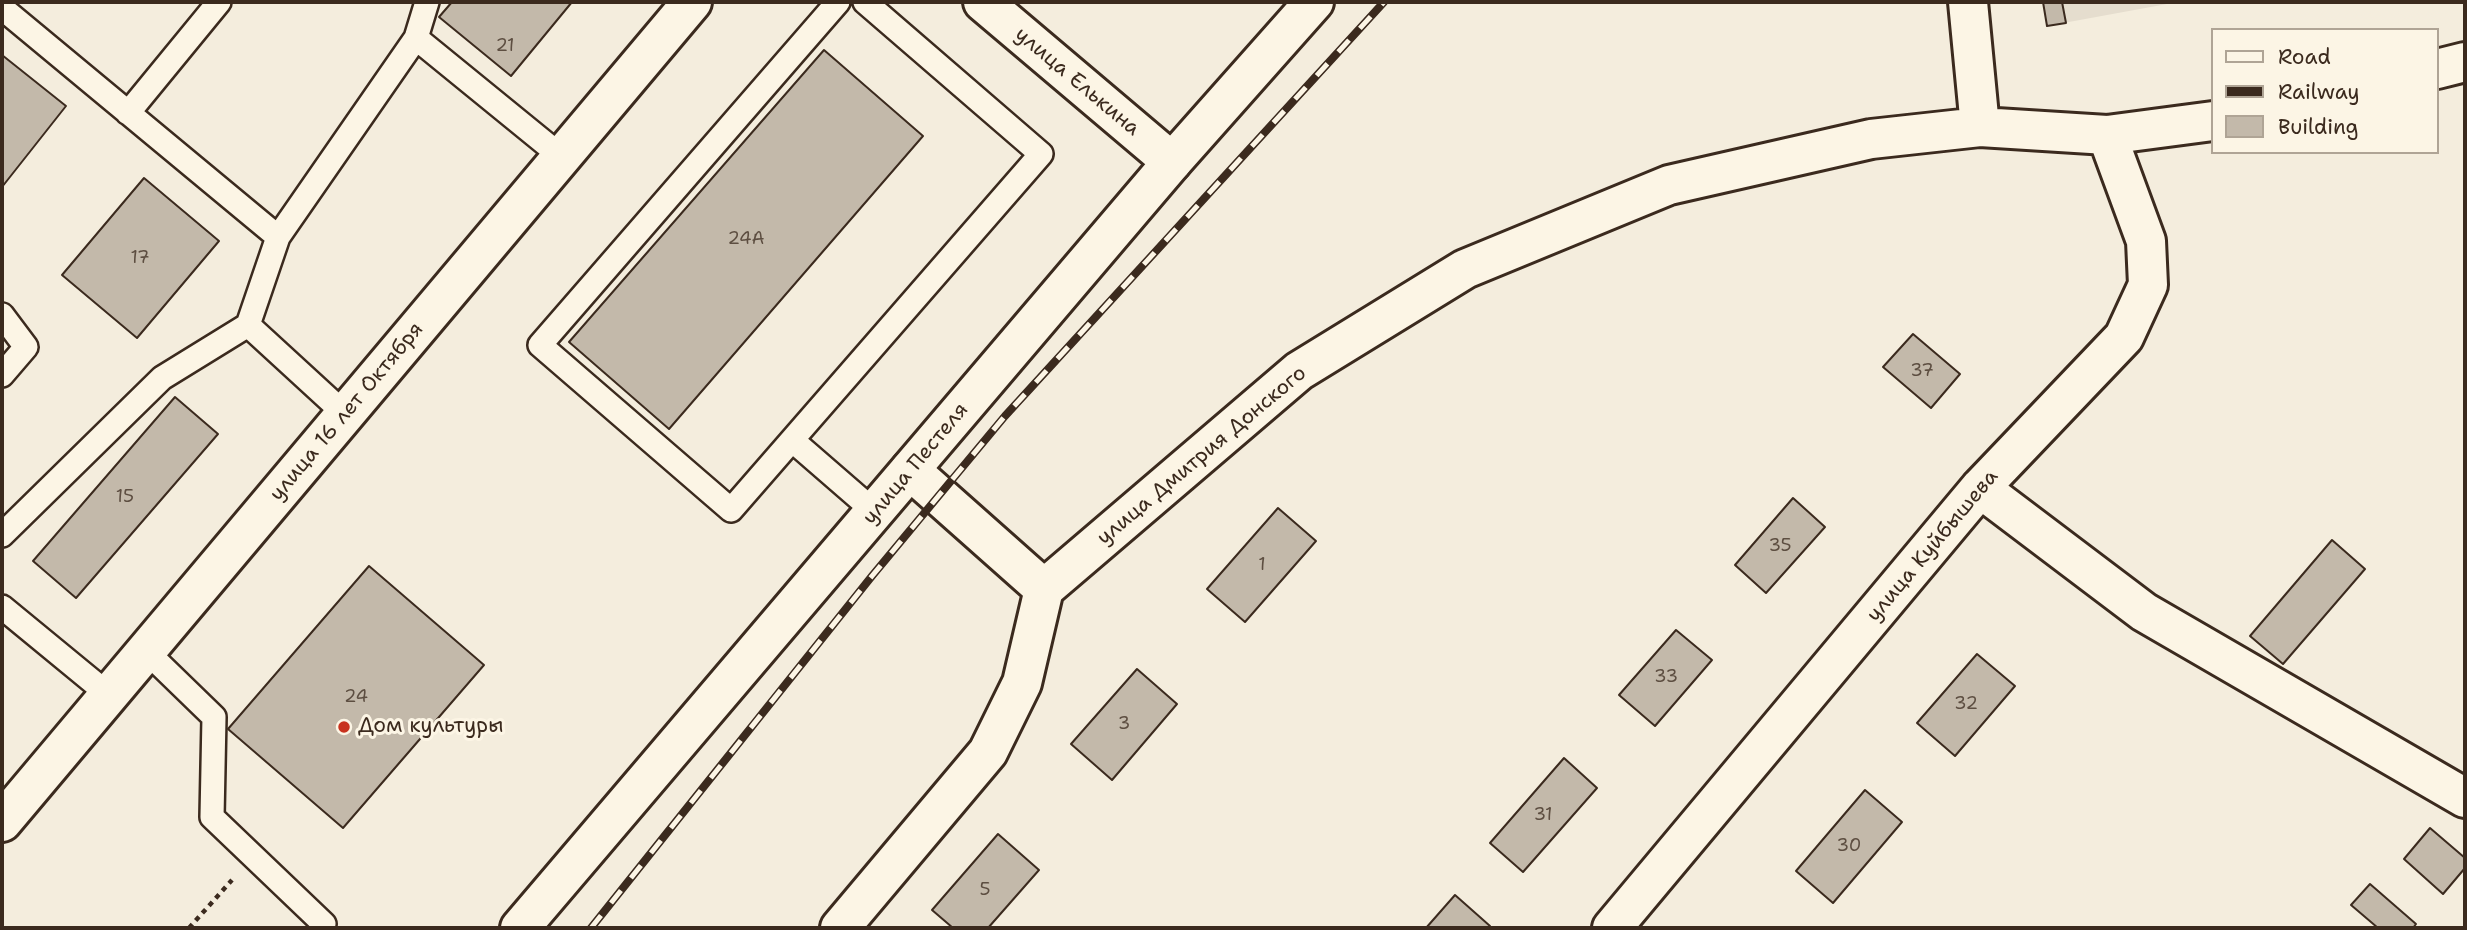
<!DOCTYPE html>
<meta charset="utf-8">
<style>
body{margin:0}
#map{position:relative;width:2467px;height:930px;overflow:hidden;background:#f4eddd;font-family:"Shantell Sans",sans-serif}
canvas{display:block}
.frame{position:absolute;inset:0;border:4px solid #3b2a1e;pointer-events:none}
.legend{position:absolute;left:2211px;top:28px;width:228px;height:126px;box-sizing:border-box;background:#fcf5e5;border:2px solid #afa495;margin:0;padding:9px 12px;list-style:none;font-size:21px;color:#3b2a1e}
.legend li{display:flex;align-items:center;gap:14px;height:35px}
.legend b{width:35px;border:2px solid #afa495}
</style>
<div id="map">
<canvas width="2467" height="930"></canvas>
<div class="frame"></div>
<ul class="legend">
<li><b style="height:9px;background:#fcf5e5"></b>Road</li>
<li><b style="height:9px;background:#3b2a1e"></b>Railway</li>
<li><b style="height:19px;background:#c3b9aa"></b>Building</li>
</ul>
</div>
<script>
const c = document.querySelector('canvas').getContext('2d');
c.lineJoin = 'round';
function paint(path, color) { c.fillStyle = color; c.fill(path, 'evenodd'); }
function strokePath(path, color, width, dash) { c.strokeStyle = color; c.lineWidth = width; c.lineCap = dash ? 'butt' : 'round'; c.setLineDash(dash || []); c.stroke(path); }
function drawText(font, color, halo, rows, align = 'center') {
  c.font = font + ' "Shantell Sans",sans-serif'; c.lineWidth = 6; c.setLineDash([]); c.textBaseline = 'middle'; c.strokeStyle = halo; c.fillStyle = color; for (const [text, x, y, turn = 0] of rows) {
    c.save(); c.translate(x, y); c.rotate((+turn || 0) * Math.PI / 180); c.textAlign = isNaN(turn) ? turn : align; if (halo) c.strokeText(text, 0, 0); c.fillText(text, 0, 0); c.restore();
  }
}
paint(new Path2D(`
 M2043,2H2178L2047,26Z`), '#e5ddce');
const building = new Path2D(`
 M452,2H572L511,76L439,17Z
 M2043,2H2062L2066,23L2047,26Z
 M824,50L923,136L669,429L569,342Z
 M2,55L66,106L2,187Z
 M144,178L219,241L137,338L62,275Z
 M1913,334L1960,374L1931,408L1883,367Z
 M175,397L218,434L76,598L33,561Z
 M1793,498L1825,527L1766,593L1735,565Z
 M1278,508L1316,541L1245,622L1207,589Z
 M2332,540L2365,569L2283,664L2250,636Z
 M369,566L484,665L343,828L228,729Z
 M1676,630L1712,660L1655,726L1619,695Z
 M1977,654L2015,686L1955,756L1917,723Z
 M1137,669L1177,704L1112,780L1071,744Z
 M1564,758L1597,788L1523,872L1490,843Z
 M1865,790L1902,822L1833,903L1796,871Z
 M2430,828L2465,858V868L2443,894L2404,859Z
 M998,834L1039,870L988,928H953L932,910Z
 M2370,884L2416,924L2413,928H2378L2351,905Z
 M1455,895L1490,926L1488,928H1426Z`);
paint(building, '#c3b9aa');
strokePath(building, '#3b2a1e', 2);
const service = new Path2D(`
 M838,2L540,345L731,510L1041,154L865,2
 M2,8L278,237
 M416,38L562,157
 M128,113L219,2
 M2,315L26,347L2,375
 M248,325L345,414
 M792,440L875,512
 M2,535L162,378L248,325L278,237L416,38L427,2
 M2,607L109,695
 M146,651L214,717L212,817L324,924`);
const minor = new Path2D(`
 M1968,2L1980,127
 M2437,69L2465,62
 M910,470L1044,589
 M1980,488L2144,612L2465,798
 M2,822L692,2
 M840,928L988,752L1022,683L1044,589L1299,371L1465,269L1669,185L1871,139L1980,127L2107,135L2213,121
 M1612,928L1980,488L2124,337L2148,285L2146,241L2107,135`);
const tertiary = new Path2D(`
 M983,2L1172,162`);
const primary = new Path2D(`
 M520,928L1172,162L1314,2`);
strokePath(service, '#3b2a1e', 28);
strokePath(minor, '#3b2a1e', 44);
strokePath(tertiary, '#3b2a1e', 44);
strokePath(primary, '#3b2a1e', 44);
strokePath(new Path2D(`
 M189,928L232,880`), '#3b2a1e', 4.5, [5, 5]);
strokePath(service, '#fcf5e5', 23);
strokePath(minor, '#fcf5e5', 38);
strokePath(tertiary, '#fcf5e5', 38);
strokePath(primary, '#fcf5e5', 38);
const rail = new Path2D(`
 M591,928L872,576L1005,416L1384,2`);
strokePath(rail, '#3b2a1e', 8);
strokePath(rail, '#fcf5e5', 5, [16]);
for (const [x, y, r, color] of [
 [344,727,7,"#c8321e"]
]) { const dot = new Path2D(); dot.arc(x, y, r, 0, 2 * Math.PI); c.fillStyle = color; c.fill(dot); strokePath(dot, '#fcf5e5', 2.5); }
drawText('18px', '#5d4e41', null, [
 ["21",505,46],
 ["24А",746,239],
 ["17",140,258],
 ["37",1922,371],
 ["15",125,497],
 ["35",1780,546],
 ["1",1262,565],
 ["33",1666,677],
 ["24",356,697],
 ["32",1966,704],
 ["3",1124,724],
 ["31",1543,815],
 ["30",1849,846],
 ["5",985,890]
]);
drawText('21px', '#3b2a1e', '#fcf5e5', [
 ["улица Елькина",1077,82,40],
 ["улица 16 лет Октября",347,412,-50],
 ["улица Дмитрия Донского",1202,456,-40],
 ["улица Пестеля",916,464,-50],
 ["улица Куйбышева",1933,546,-50]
]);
drawText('21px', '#3b2a1e', '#fcf5e5', [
 ["Дом культуры",358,727]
], 'left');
</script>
